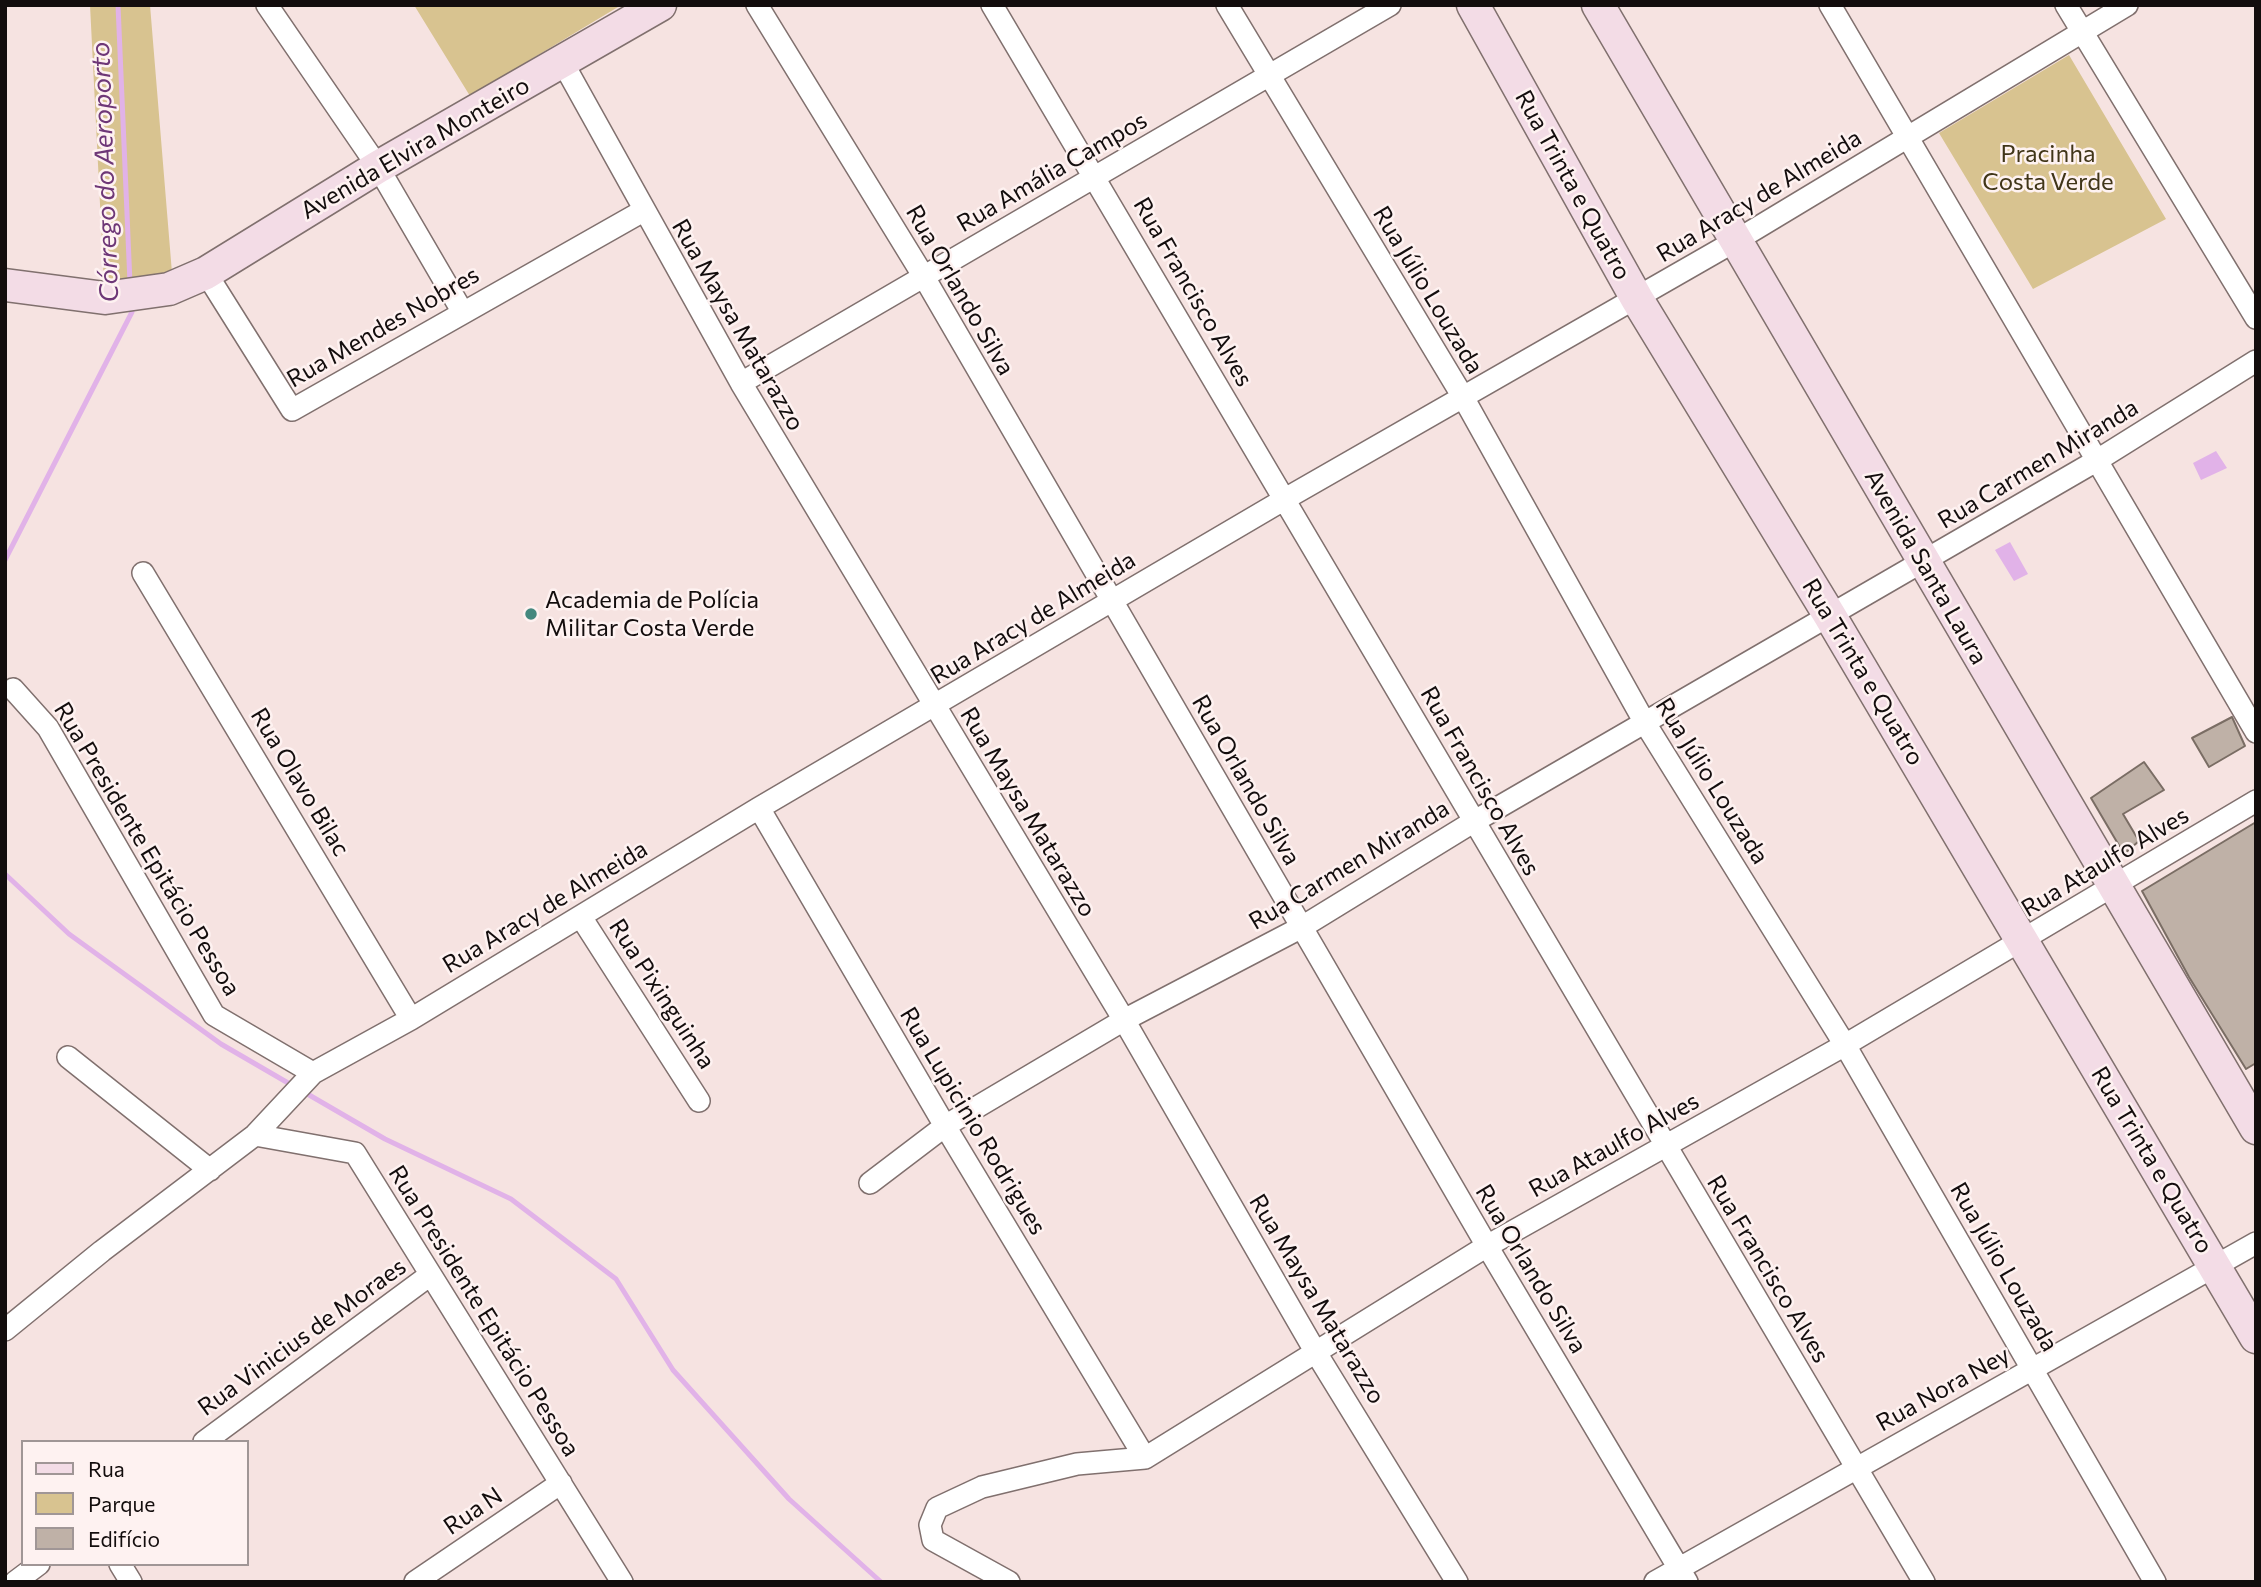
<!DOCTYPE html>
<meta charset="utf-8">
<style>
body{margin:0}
#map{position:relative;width:2261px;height:1587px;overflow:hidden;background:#f6e3e1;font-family:Commissioner,sans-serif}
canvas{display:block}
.frame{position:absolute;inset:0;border:7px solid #130d0d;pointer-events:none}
.legend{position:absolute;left:21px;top:1440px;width:228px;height:126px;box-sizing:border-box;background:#fef2f1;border:2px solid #a09696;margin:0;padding:9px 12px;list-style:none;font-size:21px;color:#130d0d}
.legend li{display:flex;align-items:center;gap:14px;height:35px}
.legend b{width:35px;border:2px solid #a09696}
</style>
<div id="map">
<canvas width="2261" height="1587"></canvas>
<div class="frame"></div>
<ul class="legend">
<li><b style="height:9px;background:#f3dce6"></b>Rua</li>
<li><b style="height:19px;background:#d8c390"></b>Parque</li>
<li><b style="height:19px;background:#bfb1a7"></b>Edifício</li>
</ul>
</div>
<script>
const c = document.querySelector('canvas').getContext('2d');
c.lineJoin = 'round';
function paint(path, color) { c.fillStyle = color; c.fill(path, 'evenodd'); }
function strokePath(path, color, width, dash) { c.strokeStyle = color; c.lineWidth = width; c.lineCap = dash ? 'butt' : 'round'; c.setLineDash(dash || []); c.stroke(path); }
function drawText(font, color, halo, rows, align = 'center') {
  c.font = font + ' Commissioner,sans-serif'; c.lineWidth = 5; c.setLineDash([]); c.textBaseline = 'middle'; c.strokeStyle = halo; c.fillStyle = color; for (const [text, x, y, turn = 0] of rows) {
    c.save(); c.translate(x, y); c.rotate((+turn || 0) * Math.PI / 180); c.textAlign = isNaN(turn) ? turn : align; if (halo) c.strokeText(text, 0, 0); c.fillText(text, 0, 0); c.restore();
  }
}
paint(new Path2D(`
 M90,5H150L172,273L104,284Z
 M414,5H617L618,7L470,96Z
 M2069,55L2166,219L2033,289L1939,133Z`), '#d8c390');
paint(new Path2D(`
 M2216,451L2227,468L2201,480L2193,463Z
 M2010,542L2028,574L2014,581L1995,550Z`), '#e1b2e8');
strokePath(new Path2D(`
 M118,5L130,283
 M5,560L132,312L131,303
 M5,874L69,934L221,1044L295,1087
 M304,1092L385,1139L511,1199L616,1279L673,1370L789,1499L881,1582`), '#e1b2e8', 5);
const building = new Path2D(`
 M2232,717L2245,746L2209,767L2192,738Z
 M2144,762L2164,790L2123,814L2139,841L2124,854L2091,798Z
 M2256,822V1063L2246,1069L2189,977L2142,891Z`);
paint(building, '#bfb1a7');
strokePath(building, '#7a6d64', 2);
const street = new Path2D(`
 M267,5L378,167L462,311
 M757,5L924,277L1487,1246L1687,1582
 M992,5L1924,1582
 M1227,5L1463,397L1645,723L1845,1045L2155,1582
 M1830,5L2256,732
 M2066,5L2256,318
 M563,63L741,383L1124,1020L1315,1351L1457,1582
 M206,273L292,410L643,211
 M741,383L1390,5
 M143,573L411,1019
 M13,689L48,728L214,1015L313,1073
 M759,808L945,1126L1145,1458
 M581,917L699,1101
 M68,1057L210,1170
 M255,1135L355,1153L622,1582
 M870,1183L945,1126L1124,1020L1302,927L1473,822L2096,461L2256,361
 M5,1330L102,1251L255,1135L313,1073L411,1019L759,808L1285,499L1737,240L2127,5
 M204,1442L430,1275
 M120,1564L131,1582
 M15,1582L39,1564
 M415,1582L561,1483
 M1009,1582L933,1540L930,1525L937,1508L982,1487L1077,1464L1145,1458L1487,1246L1845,1045L2256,801
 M1655,1582L2256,1243`);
const secondary = new Path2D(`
 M1473,5L1637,299L1830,616L2256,1337
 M1598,5L2256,1128
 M5,285L105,298L169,289L206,273L378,167L660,5`);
strokePath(street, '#80706e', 24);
strokePath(secondary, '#80706e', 35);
strokePath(street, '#fff', 21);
strokePath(secondary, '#f3dce6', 32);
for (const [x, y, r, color] of [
 [531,614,7,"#44887e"]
]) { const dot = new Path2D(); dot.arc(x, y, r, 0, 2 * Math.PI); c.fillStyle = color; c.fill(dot); strokePath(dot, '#fef2f1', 2.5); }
drawText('24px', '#130d0d', '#fef2f1', [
 ["Avenida Elvira Monteiro",415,148,-30],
 ["Rua Amália Campos",1052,172,-30],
 ["Rua Trinta e Quatro",1573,185,61],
 ["Rua Aracy de Almeida",1759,196,-31],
 ["Rua Orlando Silva",960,290,60],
 ["Rua Júlio Louzada",1428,290,59],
 ["Rua Francisco Alves",1193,292,60],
 ["Rua Maysa Matarazzo",738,325,60],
 ["Rua Mendes Nobres",383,327,-30],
 ["Rua Carmen Miranda",2038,464,-31],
 ["Avenida Santa Laura",1926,567,60],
 ["Rua Aracy de Almeida",1033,618,-31],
 ["Rua Trinta e Quatro",1863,672,59],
 ["Rua Orlando Silva",1246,780,60],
 ["Rua Francisco Alves",1480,781,60],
 ["Rua Júlio Louzada",1712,781,58],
 ["Rua Olavo Bilac",300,782,59],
 ["Rua Maysa Matarazzo",1028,812,59],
 ["Rua Presidente Epitácio Pessoa",147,849,59],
 ["Rua Ataulfo Alves",2105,862,-31],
 ["Rua Carmen Miranda",1349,865,-31],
 ["Rua Aracy de Almeida",545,907,-31],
 ["Rua Pixinguinha",662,994,57],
 ["Rua Lupicinio Rodrigues",973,1121,59],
 ["Rua Ataulfo Alves",1614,1145,-29],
 ["Rua Trinta e Quatro",2152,1160,59],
 ["Rua Júlio Louzada",2004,1267,60],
 ["Rua Orlando Silva",1531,1269,59],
 ["Rua Francisco Alves",1768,1269,59],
 ["Rua Maysa Matarazzo",1317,1299,59],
 ["Rua Presidente Epitácio Pessoa",484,1311,58],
 ["Rua Vinicius de Moraes",302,1337,-36],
 ["Rua Nora Ney",1943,1389,-29],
 ["Rua N",473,1511,-34]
]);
drawText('24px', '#403518', '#fef2f1', [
 ["Pracinha",2048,154],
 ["Costa Verde",2048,182]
]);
drawText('24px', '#130d0d', '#fef2f1', [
 ["Academia de Polícia",545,600],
 ["Militar Costa Verde",545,628]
], 'left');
drawText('italic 26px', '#6e3777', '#fef2f1', [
 ["Córrego do Aeroporto",105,172,-92]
]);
</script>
